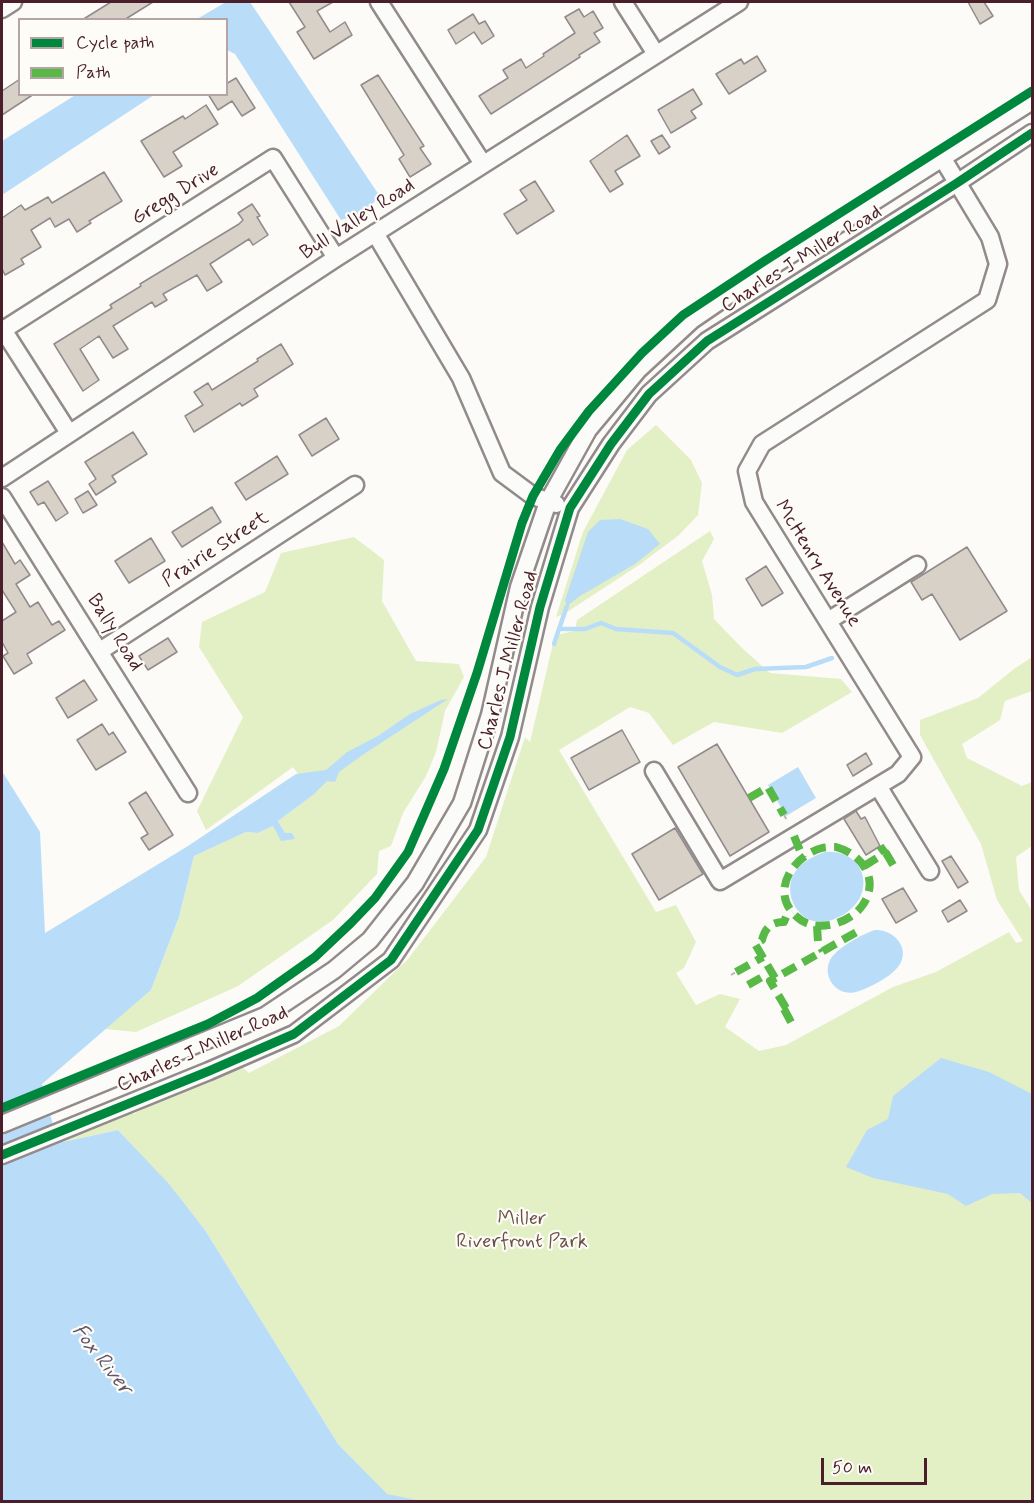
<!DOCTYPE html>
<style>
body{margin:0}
#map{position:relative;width:1034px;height:1503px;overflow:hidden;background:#fcfbf8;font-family:Mynerve,sans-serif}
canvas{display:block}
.frame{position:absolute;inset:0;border:3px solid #4a1f2b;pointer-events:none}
.legend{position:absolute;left:18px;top:18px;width:210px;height:78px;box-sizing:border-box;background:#fdfcf7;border:2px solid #b5a4a5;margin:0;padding:8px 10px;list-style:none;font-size:18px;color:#4a1f2b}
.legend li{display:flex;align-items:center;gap:12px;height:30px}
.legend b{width:30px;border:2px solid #b5a4a5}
.scale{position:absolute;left:821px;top:1458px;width:106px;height:27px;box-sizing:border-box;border:3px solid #4a1f2b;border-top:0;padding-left:8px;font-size:18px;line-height:21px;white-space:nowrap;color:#4a1f2b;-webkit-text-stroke:4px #fdfcf7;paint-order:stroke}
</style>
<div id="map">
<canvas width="1034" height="1503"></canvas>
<div class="frame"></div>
<ul class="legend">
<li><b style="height:8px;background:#00873e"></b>Cycle path</li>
<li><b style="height:8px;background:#58b947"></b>Path</li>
</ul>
<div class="scale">50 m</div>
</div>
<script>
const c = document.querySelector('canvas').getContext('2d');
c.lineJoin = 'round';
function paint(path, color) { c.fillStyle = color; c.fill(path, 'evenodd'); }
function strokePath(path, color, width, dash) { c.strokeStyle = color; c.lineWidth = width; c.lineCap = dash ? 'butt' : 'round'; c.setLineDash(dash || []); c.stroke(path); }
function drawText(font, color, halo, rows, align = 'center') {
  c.font = font + ' Mynerve,sans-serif'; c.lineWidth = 4.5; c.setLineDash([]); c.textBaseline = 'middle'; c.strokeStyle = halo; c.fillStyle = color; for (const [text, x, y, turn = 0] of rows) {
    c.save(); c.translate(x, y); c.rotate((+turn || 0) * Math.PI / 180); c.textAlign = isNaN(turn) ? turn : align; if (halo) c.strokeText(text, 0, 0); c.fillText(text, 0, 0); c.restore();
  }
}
paint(new Path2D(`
 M656,425L691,460L702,483L698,515L679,535L639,565L564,614L556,617L583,532L627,450Z
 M710,531L714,539L702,561L712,595L714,619L742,648L770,673L841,679L852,692L782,733L714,722L673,745L649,713L630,707L559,750L656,912L676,905L696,942L684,968L676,973L696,1005L720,994L740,999L725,1027L759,1051L786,1045L893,987L936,972L1009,932L1016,943L1023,941L997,900L981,844L920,735V720L978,698L1014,669L1032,657V691L1005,701L1000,720L962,744L967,758L1022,786L1032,782V846L1016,857L1019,890L1032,911V1501L422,1502L387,1495L338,1444L205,1230L168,1184L118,1130L63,1142L54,1128L110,1106L134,1114L158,1099L242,1067L249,1073L339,1026L408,959L486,857L525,737L530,742L555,635L575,631L577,620Z
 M354,537L384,560L382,601L416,661L459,664L464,677L445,711L436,752L426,776L403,813L391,846L379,851L377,874L333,920L238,986L136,1032L105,1029L151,990L179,917L194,856L246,832L258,833L273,826L285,833L278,821L313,795L293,767L206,830L197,811L243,717L199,647L202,622L265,592L281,553Z`), '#e3efc4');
paint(new Path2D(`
 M226,2H250L379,195L368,211L341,220L235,54L227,50L226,20L197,19Z
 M77,94L154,95L2,195V141Z
 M620,519L648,529L660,544L635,564L580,596L567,606L565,600L588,532L600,520Z
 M448,699L361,756L339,772L335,782L327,781L313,795L278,821L285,833H292L295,839L281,841L273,826L258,833L246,832L194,856L179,917L151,990L42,1084L54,1128L63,1142L118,1130L169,1184L205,1230L338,1444L387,1494L422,1501H2V771L40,832L45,933L188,846L296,774L326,770L347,752L378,736L410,714L441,700Z
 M798,767L816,798L786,816L768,785Z
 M825,852C866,849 878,895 843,915C836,918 830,922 821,922C795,922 780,888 798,868C804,861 816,855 825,852Z
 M875,930C894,929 912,949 898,967C890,977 871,987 859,991C840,999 821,979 830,960C835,949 864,933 875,930Z
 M941,1058L989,1072L1032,1094V1203L1020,1193L992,1194L966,1206L948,1194L873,1178L846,1167L867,1130L888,1119L893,1096Z`), '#b9ddf9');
strokePath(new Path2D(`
 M559,629L567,606
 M554,644L559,629H585L601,623L616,629L673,633L720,667L737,675L755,669L806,667L832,658`), '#b9ddf9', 4.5);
const building = new Path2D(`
 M111,2H153L124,20H82Z
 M289,2H333L317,11L330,32L345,22L352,35L314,59L297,32L305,27Z
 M968,2H984L993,16L980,24Z
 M579,9L584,17L593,11L603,28L594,33L600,42L579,55L580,57L491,114L479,96L508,78L503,70L521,59L526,68L544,56L543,54L575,33L565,17Z
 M473,14L479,24L485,21L494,36L482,44L474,32L456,44L448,30Z
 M757,56L766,71L729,94L716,74L741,59L744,64Z
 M378,75L424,146L420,148L431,164L410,177L399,159L404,155L361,85Z
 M236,78L255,108L242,116L232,101L218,110L208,94H226V84Z
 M20,79V94H34L2,115V91Z
 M693,89L702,104L691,111L696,118L671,133L658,110Z
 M206,105L218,124L173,152L182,166L164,177L141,141L183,116L185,119Z
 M627,135L640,156L615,171L623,184L610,192L590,161Z
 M662,135L670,147L659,154L651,141Z
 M104,172L122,201L89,221L91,223L77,232L69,219L55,227L50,218L31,230L41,247L21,259L24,264L5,275L2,269V218L21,205L25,210L48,197L52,203Z
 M535,181L554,211L517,234L504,214L527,200L520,190Z
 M252,204L260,216L257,217L268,235L253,245L249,239L210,264L222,282L207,291L197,275L163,294L167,300L155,307L152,302L113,326L128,349L113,358L99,336L80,349L99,380L83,391L54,344L112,308L110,305L141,286L140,284L239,224L243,220L238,213Z
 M281,344L293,364L254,389L258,396L242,406L240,403L194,432L185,416L203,405L194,392L208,383L212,390L258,361L257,359Z
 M326,418L339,439L312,456L299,435Z
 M133,432L147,454L112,476L116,482L96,495L89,484L96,479L85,462Z
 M277,456L288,474L246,500L235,483Z
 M48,481L68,513L56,521L44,502L38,505L30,492Z
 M88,491L97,505L83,513L75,499Z
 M212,507L221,522L182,547L172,532Z
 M151,538L165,561L129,583L115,561Z
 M2,542L15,564L20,560L30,575L16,584L30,607L38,602L52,625L59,621L65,630L27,654L32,663L14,674L3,656L8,653L2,642V621L16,612L2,590Z
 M967,547L1007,611L960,640L932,594L922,600L911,582Z
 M766,566L783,593L762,606L746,579Z
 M168,638L177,652L148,670L139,656Z
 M84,680L97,700L68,718L56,698Z
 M102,724L109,735L113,732L126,752L96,770L77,740Z
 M622,730L640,762L589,790L571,758Z
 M717,744L769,832L730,856L678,767Z
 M866,753L872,764L853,776L847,765Z
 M146,792L173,835L149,850L141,838L148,834L129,803Z
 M856,811L861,819L865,817L880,846L866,855L844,819Z
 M675,828L703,874L659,900L632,854Z
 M951,856L968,882L958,888L942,861Z
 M903,888L917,911L896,923L882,899Z
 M960,900L967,911L948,922L942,911Z`);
paint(building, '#d8d1c8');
strokePath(building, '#928a8b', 1.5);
const minor = new Path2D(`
 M379,2L483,164
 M623,2L656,54
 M2,9L13,2
 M375,233L461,378L502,473L533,496L556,504
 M2,328L69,433
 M3,330L273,158L336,258
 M2,478L336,258L739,2
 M2,497L188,793
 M828,621L917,565
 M100,651L355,485
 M654,771L720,881L898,774L912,757L754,502L747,471L762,444L987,300L998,264L990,237L943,159
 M878,786L930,871
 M2,1124L265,1016L334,970L370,940L415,883L462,803L490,715L519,587L548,502L588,430L638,370L692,320L752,279L1032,101
 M2,1155L209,1071L294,1034L391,960L478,830L510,737L540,607L570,508L611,444L649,394L707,341L957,183L1032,133`);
strokePath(minor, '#928a8b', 21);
strokePath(new Path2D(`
 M784,815L788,822
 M731,975L736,972`), '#bbb6b6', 2, [4.5, 4.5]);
strokePath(minor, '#fbfbf9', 16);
strokePath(new Path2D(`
 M749,798L768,787L784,815
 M794,836L803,858
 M836,847C862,854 881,880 862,906C849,924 815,934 797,917C769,893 792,856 822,848C826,847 832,847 836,847Z
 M885,853H886L896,870
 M864,866L885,853L880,846
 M817,926L818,942L823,951
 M736,972L763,957
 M775,978L755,944L762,940C765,928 771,922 784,922L786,917L793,913
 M748,985L771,972
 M786,1008L770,981L862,929
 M784,1009L792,1024`), '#58b947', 8, [15, 8]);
strokePath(new Path2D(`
 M2,1108L208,1024L257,998L315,957L351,923L375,898L408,852L444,769L477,673L522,523L533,496L560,450L589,411L642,353L683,315L763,262L1032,91
 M2,1155L209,1071L294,1034L391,960L478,830L510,737L540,607L570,508L611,444L649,394L707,341L957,183L1032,133`), '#00873e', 9);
drawText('20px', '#4a1f2b', '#fdfcf7', [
 ["Gregg Drive",176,195,-32],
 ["Bull Valley Road",358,220,-33],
 ["Charles J Miller Road",802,260,-32],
 ["Prairie Street",216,550,-33],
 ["McHenry Avenue",817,564,58],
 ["Bally Road",114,633,58],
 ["Charles J Miller Road",509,661,-75],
 ["Charles J Miller Road",203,1050,-24]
]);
drawText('20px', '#6b5047', '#fdfcf7', [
 ["Miller",522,1220],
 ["Riverfront Park",522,1243]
]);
drawText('italic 21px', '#635469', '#fdfcf7', [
 ["Fox River",101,1360,52]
]);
</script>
